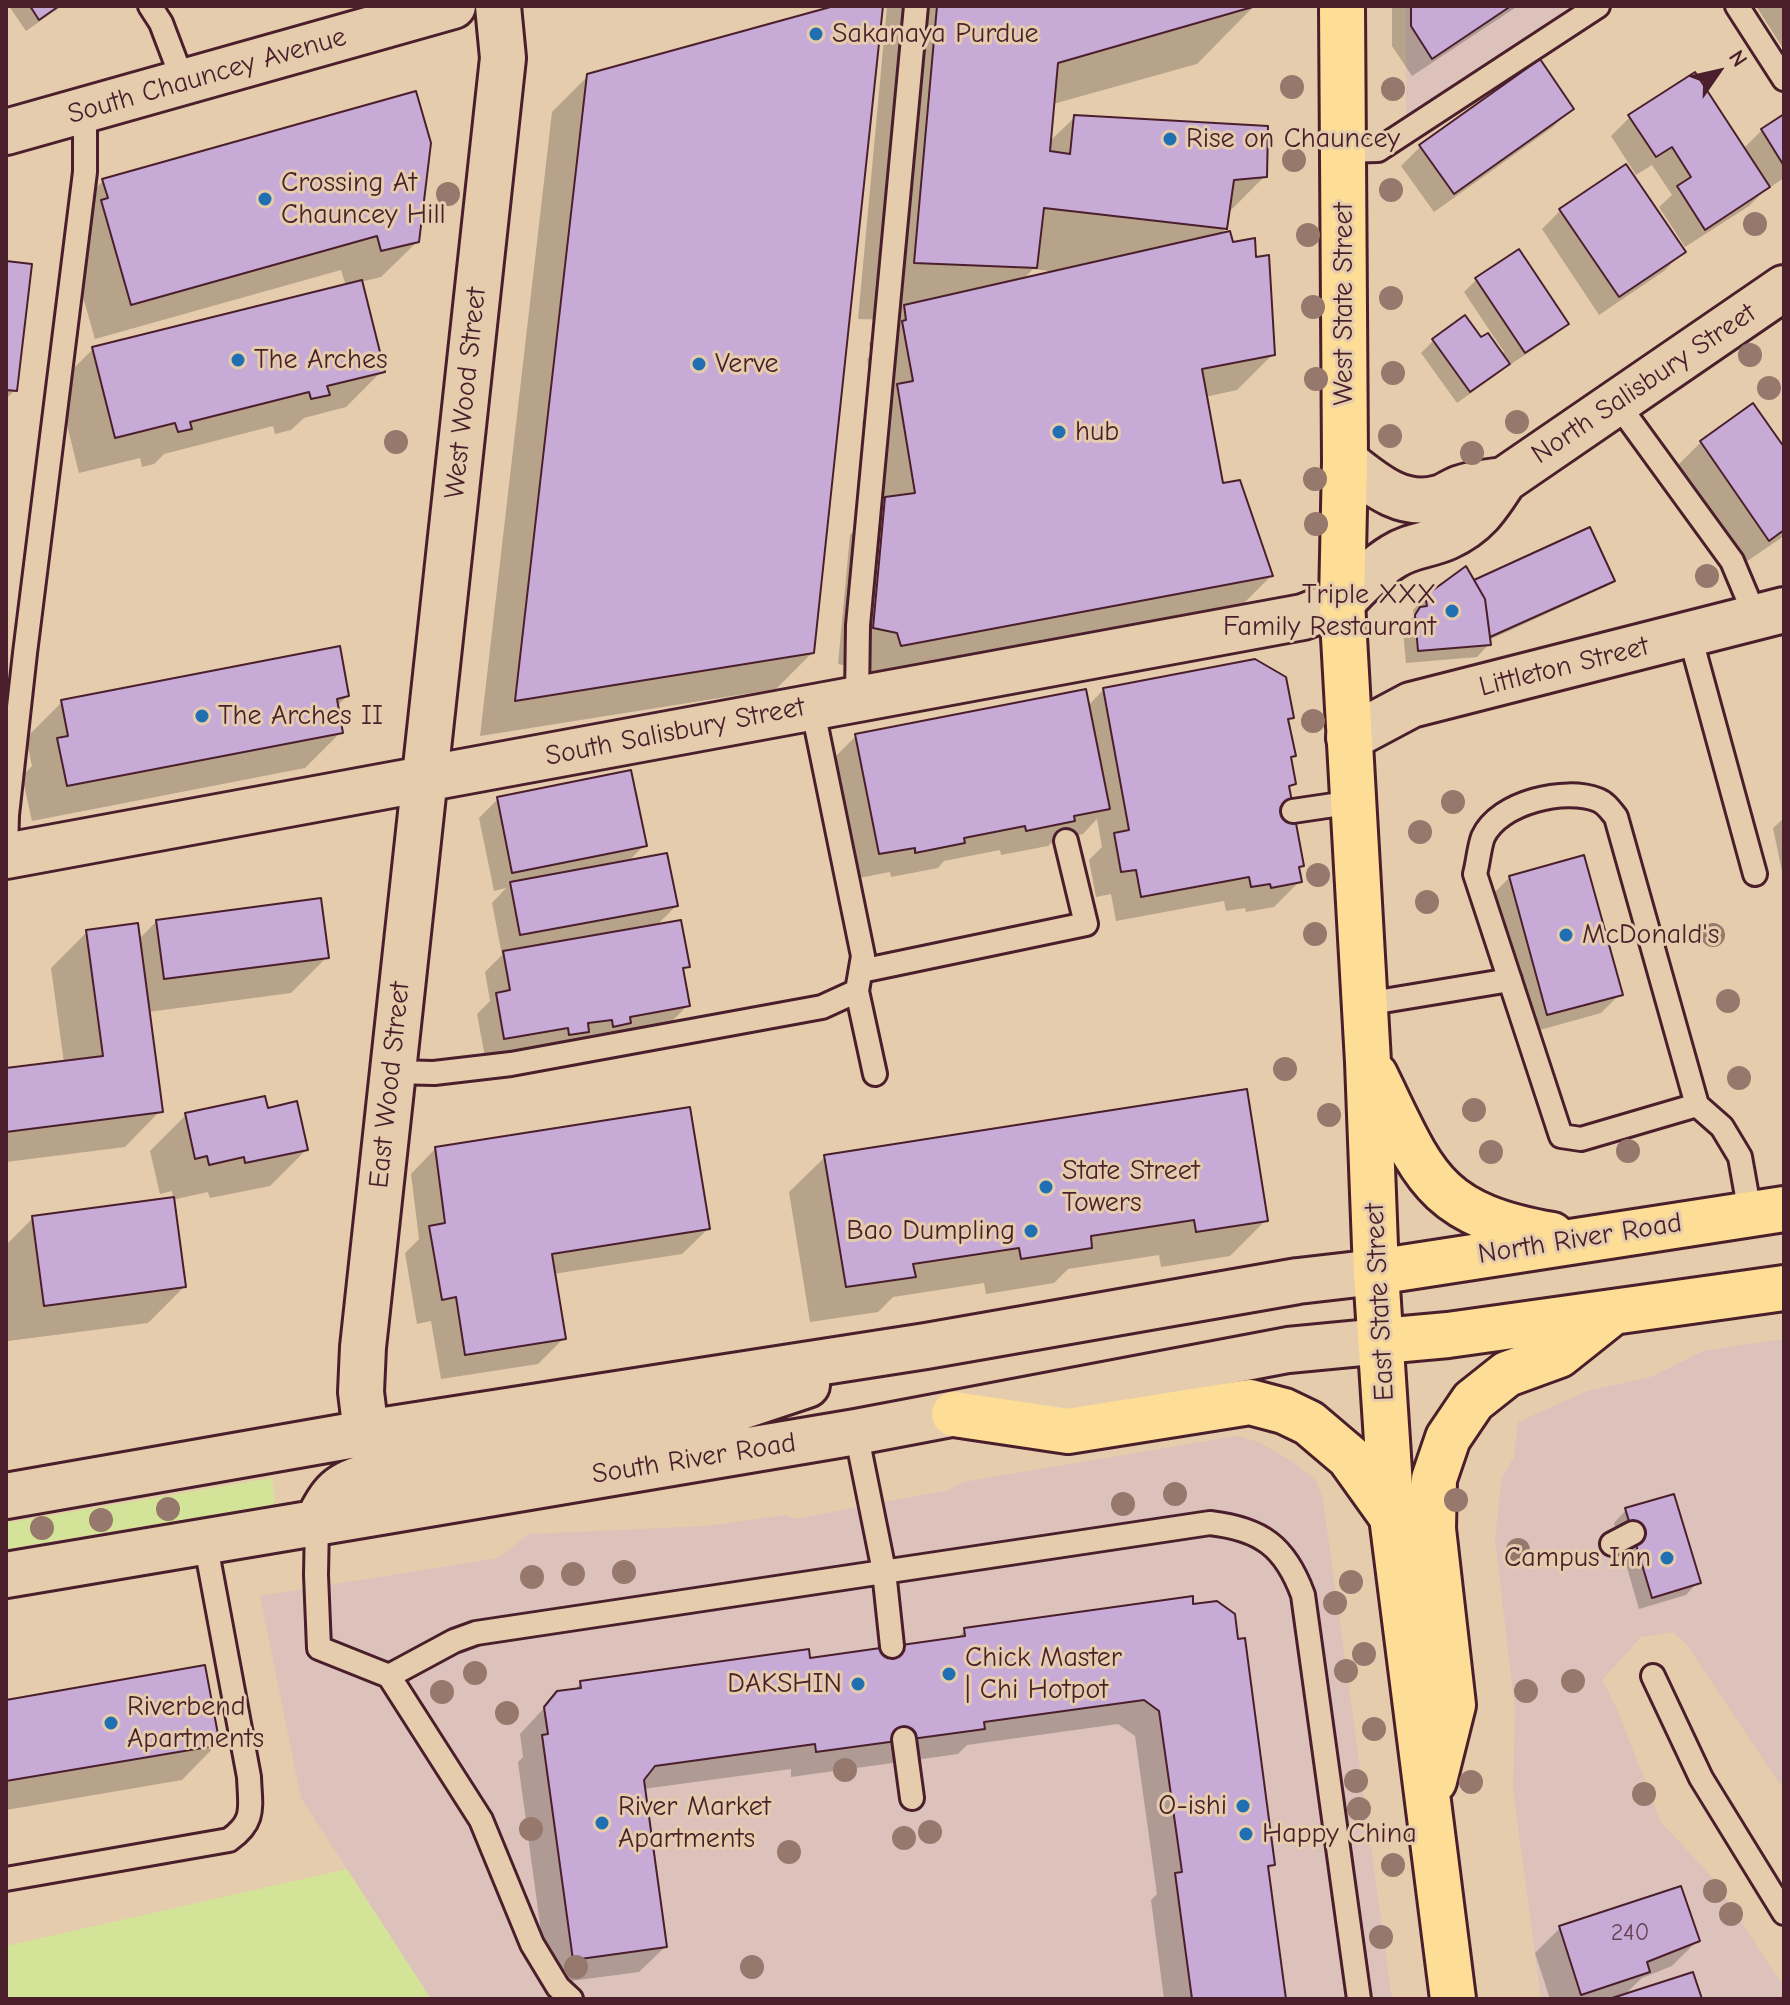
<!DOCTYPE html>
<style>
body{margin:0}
#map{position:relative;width:1790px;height:2005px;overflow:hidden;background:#e5ccad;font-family:"Comic Neue",sans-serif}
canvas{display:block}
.frame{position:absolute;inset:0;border:8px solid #4a1f2b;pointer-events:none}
.north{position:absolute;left:1678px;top:32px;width:80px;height:80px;-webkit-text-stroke:6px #e5ccad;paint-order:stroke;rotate:56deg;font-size:22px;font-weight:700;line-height:32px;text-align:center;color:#4a1f2b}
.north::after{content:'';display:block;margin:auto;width:28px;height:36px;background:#4a1f2b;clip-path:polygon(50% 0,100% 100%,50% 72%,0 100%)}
</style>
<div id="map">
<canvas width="1790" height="2005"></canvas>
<div class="frame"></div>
<div class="north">N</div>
</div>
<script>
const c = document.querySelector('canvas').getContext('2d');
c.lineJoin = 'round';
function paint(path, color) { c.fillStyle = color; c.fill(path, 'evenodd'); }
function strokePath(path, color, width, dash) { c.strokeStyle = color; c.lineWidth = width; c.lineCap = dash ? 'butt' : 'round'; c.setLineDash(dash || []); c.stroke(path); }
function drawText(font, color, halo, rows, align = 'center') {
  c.font = font + ' "Comic Neue",sans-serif'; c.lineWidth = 6; c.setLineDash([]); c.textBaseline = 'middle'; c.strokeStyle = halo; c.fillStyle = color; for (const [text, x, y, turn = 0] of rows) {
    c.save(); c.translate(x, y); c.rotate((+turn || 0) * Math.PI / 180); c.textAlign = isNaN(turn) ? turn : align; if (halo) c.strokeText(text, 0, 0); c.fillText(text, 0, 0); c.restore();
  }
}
paint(new Path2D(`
 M1406,6H1571L1406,118Z
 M1784,1339V1790L1687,1645L1673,1632L1641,1637L1602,1680L1616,1707L1661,1822L1713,1878L1784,1987V1999H1541L1513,1789L1515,1709L1495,1539L1502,1477L1514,1457L1518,1422L1587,1391L1651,1377L1703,1351Z
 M1237,1436L1258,1442L1292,1461L1316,1480L1323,1500L1392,1999H431L301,1798L260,1596L499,1558L529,1534L707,1526L785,1515L796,1519L948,1490L963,1482Z`), '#dcc2ba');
paint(new Path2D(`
 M272,1478L275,1502L272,1505L6,1549V1523Z
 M347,1869L431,1999H6V1946Z`), '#d3e397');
paint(new Path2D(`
 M9,6H62L26,31Z
 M841,6H881L812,653L776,689L480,736L552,112L588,76Z
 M887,6H1254L1197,64L1053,104L1049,142L1075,117L1265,176L1227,214L1225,229L1218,236L1254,259L1273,354L1237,390L1205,397L1221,485L1271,576L1235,612L865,681L861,669L838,664L850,535L876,509L862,422L876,408L867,359L871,355L869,343L892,320L858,319ZM1033,269L1056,272L1022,280Z
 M1392,6H1518L1412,76L1392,46Z
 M1756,6H1784V50Z
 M1539,62L1572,108L1553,127L1434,212L1401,166L1420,147Z
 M1784,116V178L1763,192L1749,206L1685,247L1659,207L1672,195L1652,165L1636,175L1611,136L1630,117L1743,149L1762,130Z
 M103,181L418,241L381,277L360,282L382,371L346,407L304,418L291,430L275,434L273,426L164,454L154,464L142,467L140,458L79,473L57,385L93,349L346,286L341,270L95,339L66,238L72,232L67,217Z
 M1561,210L1683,252L1664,271L1599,315L1542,229Z
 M6,263L15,390L6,399Z
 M1476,280L1566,323L1554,336L1511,364L1510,361L1495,376L1457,403L1421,353L1433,341L1481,340L1500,354L1504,352L1464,292Z
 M1701,442L1784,451V536L1743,564L1676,467Z
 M1612,580L1607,586L1489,640V644L1477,657L1406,663L1403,630L1414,616L1413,610L1426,597L1474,582Z
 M1104,689L1292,717L1287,722L1294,755L1289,759L1294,784L1287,790L1302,865L1297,870L1299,882L1274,907L1246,912L1245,908L1226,911L1224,901L1116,921L1111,894L1096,897L1089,860L1102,847L1097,819L1083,834L1054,840L1048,846L1001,855L1000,850L944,861L938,868L891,877L890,872L854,879L831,761L856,736L1088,706Z
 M347,696L336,707L341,732L305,768L32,821L22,776L32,766L26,738L62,702Z
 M498,799L644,845L628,862L676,906L655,927L688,966L682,972L688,1005L668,1025L594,1045L593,1038L578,1040L568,1050L549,1046L485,1057L477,1014L490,1001L485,972L502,955L492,903L506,888L494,891L479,818Z
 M1784,818V881L1773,828Z
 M1510,877L1620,994L1601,1013L1529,1033L1490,897Z
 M157,921L327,957L291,993L148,1012L160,1111L125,1147L6,1162V1070L64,1063L51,968L87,932L138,940Z
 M186,1115L306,1150L270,1186L210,1198L208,1192L172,1200L184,1287L148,1323L8,1341L6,1323V1245L33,1218L173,1199L172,1191L160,1194L150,1151Z
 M436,1148L708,1229L682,1254L553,1274L564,1338L538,1364L441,1379L431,1321L417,1324L405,1253L419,1239L411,1174Z
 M825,1157L1266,1220L1230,1256L1161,1267L1159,1255L1068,1269L1054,1283L986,1294L984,1283L893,1297L878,1312L810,1322L789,1192Z
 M1626,1510L1698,1582L1686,1595L1639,1609L1614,1523Z
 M1191,1599L1273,1864L1267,1871L1284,1999H1164L1151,1900L1157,1894L1135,1736L1118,1724L967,1745L958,1754L791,1777V1769L643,1789L665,1947L639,1972L548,1984L518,1762L523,1757L520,1734L558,1693L573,1691L581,1683L808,1660L957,1639L965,1630Z
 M6,1702L217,1744L182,1780L6,1810Z
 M1560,1928L1698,1940L1672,1966L1642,1978L1623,1996L1700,1999H1550L1535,1953Z`), '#0003');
const building = new Path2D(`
 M30,6H59L39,20Z
 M834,6H883L814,653L515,701L587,74Z
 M937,6H1256L1058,63L1050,151L1070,154L1074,115L1268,126L1267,177L1234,180L1227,229L1044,208L1037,268L914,263Z
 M1411,6H1511L1432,59L1411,26Z
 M1540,59L1574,109L1454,194L1419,145Z
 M1695,72L1770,187L1705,230L1677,186L1691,177L1672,147L1656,157L1628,115Z
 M416,91L431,143L419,242L381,251L377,236L131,305L101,200L108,198L102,179Z
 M1784,114V166L1761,129Z
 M1626,164L1686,252L1619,297L1559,209Z
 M1230,231L1233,242L1255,238L1256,257L1269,255L1275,355L1202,369L1223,483L1240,480L1273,576L901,646L897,633L873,628L885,497L915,493L897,384L913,381L902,321L906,320L904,305Z
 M1519,249L1569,324L1525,353L1475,278Z
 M6,261L32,264L17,391L6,390Z
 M362,280L385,372L327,386L330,395L311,399L309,392L190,422L192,429L178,432L175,423L115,438L92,347Z
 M1465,315L1481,337L1488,333L1510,364L1470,392L1432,339Z
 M1753,403L1784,447V530L1769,541L1700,441Z
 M1590,527L1615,581L1490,637L1485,599L1474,580Z
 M1466,566L1485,599L1491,645L1418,651L1415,615L1420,607L1427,606L1425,596Z
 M340,646L349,696L337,699L343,733L67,786L57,738L68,736L61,700Z
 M1255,659L1286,677L1294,718L1288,719L1296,756L1291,757L1296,784L1289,786L1304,866L1299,867L1302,882L1271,888L1270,884L1251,887L1249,877L1141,897L1136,870L1121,872L1114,833L1129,830L1103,688Z
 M1086,689L1110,809L1074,816L1075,821L1026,831L1025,826L964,838L965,843L915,853V848L879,854L855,734Z
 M631,770L647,846L512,873L497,797Z
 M667,853L678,906L520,935L510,882Z
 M1584,855L1623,995L1547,1015L1509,876Z
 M321,898L329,958L164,979L156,920Z
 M681,920L690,967L683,968L690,1006L630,1017L631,1023L613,1027L612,1020L588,1023L589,1032L569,1035L568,1028L504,1039L496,993L510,990L503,951Z
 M138,923L163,1112L6,1132V1068L103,1056L86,930Z
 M1247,1089L1268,1221L1196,1232L1194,1220L1091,1236L1092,1248L1021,1259L1019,1248L913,1264L916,1277L846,1287L824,1155Z
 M265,1096L268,1108L297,1101L308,1150L245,1163L244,1157L209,1165L207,1156L195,1159L185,1113Z
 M690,1107L710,1229L552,1254L566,1339L465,1355L456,1297L442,1300L429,1226L445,1223L435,1147Z
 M174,1197L186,1287L44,1306L32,1216Z
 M1674,1494L1701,1583L1652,1598L1625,1508Z
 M1193,1596V1604L1217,1601L1235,1614L1238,1639L1245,1638L1275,1865L1268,1866L1286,1999H1192L1175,1873L1182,1872L1159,1711L1144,1700L984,1722L985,1729L816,1752L815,1744L655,1766L644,1780L667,1947L573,1960L542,1735L548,1734L544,1707L557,1691L581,1688L580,1681L809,1649L810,1658L965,1636L964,1628Z
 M205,1665L220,1745L6,1781V1700Z
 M1681,1886L1700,1941L1647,1962L1650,1972L1581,1995L1559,1926Z
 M1693,1972L1702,1999H1609Z`);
paint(building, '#c8aad7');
strokePath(building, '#4a1f2b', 2);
const lane = new Path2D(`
 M150,6L161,23L183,81
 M1737,6L1784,79
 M1343,151L1378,150L1598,6
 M1617,403L1732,561L1756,618
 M1690,636L1755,874
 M857,698L858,625L916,6
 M1293,811L1354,802
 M6,852L7,815L25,653L85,172V111
 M861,971L1086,924L1066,841
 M857,991L875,1074
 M1365,1004L1510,980
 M392,1072L434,1073L511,1064L822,1007L857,991L863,956L812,706
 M1697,1105L1581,1139L1561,1136L1475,874C1478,863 1479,848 1483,837C1499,802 1565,787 1598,800C1606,803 1611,811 1616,817L1697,1105L1722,1127L1740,1157L1750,1213
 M856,1432L884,1571L892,1646
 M317,1522L316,1575L319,1648L389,1676L481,1820L532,1944L558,1987L571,1999
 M1612,1544L1633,1533
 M389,1676L454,1641L476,1633L1210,1523C1261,1529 1285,1546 1303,1595L1359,1999
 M1653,1676L1701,1778L1784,1913
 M904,1739L912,1798
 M6,1879L229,1840C256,1821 250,1807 249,1777L205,1541`);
const street = new Path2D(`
 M6,132L453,6
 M1349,738L1411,705L1784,610
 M6,856L1303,617L1342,602
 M366,1433L361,1392L363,1347L503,58L498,6`);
const secondary = new Path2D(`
 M1345,461C1373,483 1401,509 1439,498C1447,496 1454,490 1461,488C1475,483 1490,482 1504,480
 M1342,602C1359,585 1374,568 1394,556C1411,545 1430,545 1447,537C1477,523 1487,506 1504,480L1784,288
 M6,1496L366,1433L926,1346L1298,1281L1376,1272
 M317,1522C333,1491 338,1485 371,1475L741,1407L807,1385
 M6,1575L856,1432L1288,1350L1382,1341`);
const primary = new Path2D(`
 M1342,6L1345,461L1342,602L1368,1062L1376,1272L1392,1517L1453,1999
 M1375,1075C1424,1175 1432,1214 1552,1235
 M1376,1272L1784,1209
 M1382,1341L1448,1335L1784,1288
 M954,1414L1068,1431L1250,1402L1284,1411L1309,1423L1349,1457L1392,1517
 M1434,1781L1453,1705L1433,1529L1434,1479L1448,1438L1473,1401L1507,1374L1559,1355L1613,1312`);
strokePath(lane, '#4a1f2b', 28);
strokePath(street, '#4a1f2b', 50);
strokePath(secondary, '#4a1f2b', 50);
strokePath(primary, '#4a1f2b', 50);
strokePath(lane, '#e5ccad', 22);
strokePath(street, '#e5ccad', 44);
strokePath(secondary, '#e5ccad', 44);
strokePath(primary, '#fede96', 44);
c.fillStyle = '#97786c';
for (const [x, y] of [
 [1292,87],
 [1393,89],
 [1294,160],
 [1391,190],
 [448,194],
 [1755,224],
 [1308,235],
 [1391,298],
 [1313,307],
 [1750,355],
 [1393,373],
 [1316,379],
 [1769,388],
 [1517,422],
 [1390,436],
 [396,442],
 [1472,453],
 [1315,479],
 [1316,524],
 [1707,576],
 [1313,721],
 [1453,802],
 [1420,832],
 [1318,875],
 [1427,902],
 [1315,934],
 [1713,935],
 [1728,1001],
 [1285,1069],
 [1739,1078],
 [1474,1110],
 [1329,1115],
 [1628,1151],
 [1491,1152],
 [1175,1494],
 [1456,1500],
 [1123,1504],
 [168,1509],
 [101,1520],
 [42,1528],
 [1518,1550],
 [624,1572],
 [573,1574],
 [532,1577],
 [1351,1582],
 [1335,1603],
 [1364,1654],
 [1346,1671],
 [475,1673],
 [1573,1681],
 [1526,1691],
 [442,1692],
 [507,1713],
 [1374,1729],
 [845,1770],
 [1356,1781],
 [1471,1782],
 [1644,1794],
 [1359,1809],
 [531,1829],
 [930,1832],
 [904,1838],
 [789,1852],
 [1393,1865],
 [1715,1891],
 [1731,1914],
 [1381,1937],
 [576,1967],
 [752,1967]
]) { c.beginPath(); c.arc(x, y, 12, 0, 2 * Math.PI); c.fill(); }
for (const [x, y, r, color] of [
 [816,34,8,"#1f6fb2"],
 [1170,139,8,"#1f6fb2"],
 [265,199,8,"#1f6fb2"],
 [238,360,8,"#1f6fb2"],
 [699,364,8,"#1f6fb2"],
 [1059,432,8,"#1f6fb2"],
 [1452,611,8,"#1f6fb2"],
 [202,716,8,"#1f6fb2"],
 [1566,935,8,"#1f6fb2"],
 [1046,1187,8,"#1f6fb2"],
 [1031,1231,8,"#1f6fb2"],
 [1667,1558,8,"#1f6fb2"],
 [949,1674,8,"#1f6fb2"],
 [858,1684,8,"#1f6fb2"],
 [111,1723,8,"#1f6fb2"],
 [1243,1806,8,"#1f6fb2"],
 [602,1823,8,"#1f6fb2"],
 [1246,1834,8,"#1f6fb2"]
]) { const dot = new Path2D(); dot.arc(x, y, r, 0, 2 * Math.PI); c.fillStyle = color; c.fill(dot); strokePath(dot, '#e5ccad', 3); }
drawText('24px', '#6a4256', null, [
 ["240",1630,1933]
]);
drawText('28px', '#4a1f2b', '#e5ccad', [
 ["Sakanaya Purdue",832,34],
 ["Rise on Chauncey",1186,139],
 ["Crossing At",281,183],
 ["Chauncey Hill",281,215],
 ["The Arches",254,360],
 ["Verve",715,364],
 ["hub",1075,432],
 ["Triple XXX",1436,595,"right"],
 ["Family Restaurant",1436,627,"right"],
 ["The Arches II",218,716],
 ["McDonald's",1582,935],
 ["State Street",1062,1171],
 ["Towers",1062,1203],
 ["Bao Dumpling",1015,1231,"right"],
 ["Campus Inn",1651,1558,"right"],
 ["Chick Master",965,1658],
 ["| Chi Hotpot",965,1690],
 ["DAKSHIN",842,1684,"right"],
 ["Riverbend",127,1707],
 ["Apartments",127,1739],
 ["O-ishi",1227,1806,"right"],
 ["River Market",618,1807],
 ["Apartments",618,1839],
 ["Happy China",1262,1834]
], 'left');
drawText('28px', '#4a1f2b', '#e5ccad', [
 ["South Chauncey Avenue",207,76,-16],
 ["West State Street",1344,304,-90],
 ["North Salisbury Street",1644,384,-34],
 ["West Wood Street",466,393,-84],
 ["Littleton Street",1564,667,-14],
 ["South Salisbury Street",675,732,-11],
 ["East Wood Street",390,1085,-84],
 ["North River Road",1580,1239,-9],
 ["East State Street",1380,1302,-93],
 ["South River Road",694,1459,-9]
]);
</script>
